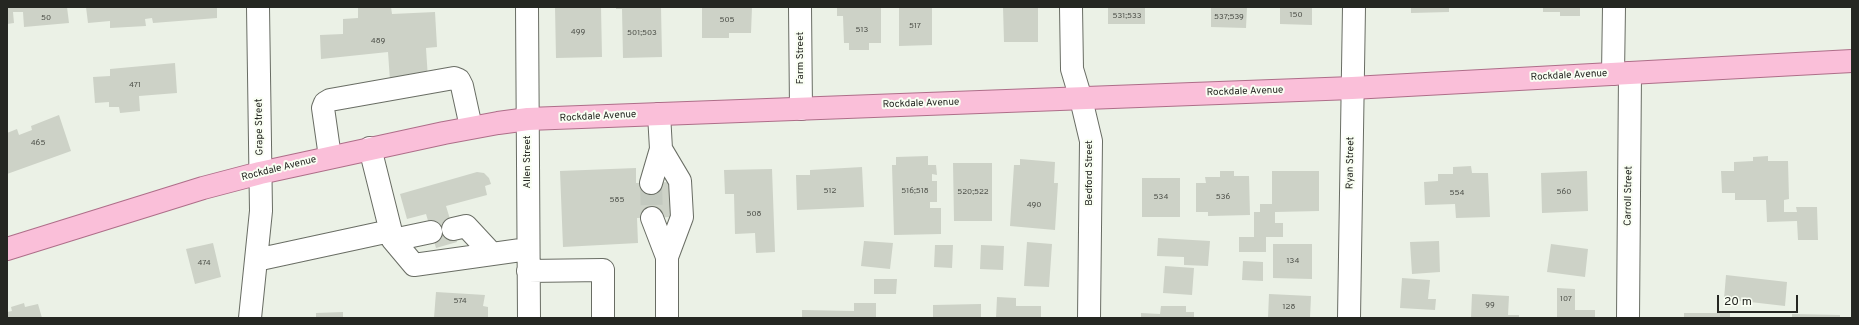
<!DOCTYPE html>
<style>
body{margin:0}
#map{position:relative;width:1859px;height:325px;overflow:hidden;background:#ebf1e6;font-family:Overpass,sans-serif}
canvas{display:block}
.frame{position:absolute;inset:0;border:8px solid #252722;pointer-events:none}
.scale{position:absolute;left:1717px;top:295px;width:81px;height:18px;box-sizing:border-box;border:2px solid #252722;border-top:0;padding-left:5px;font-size:12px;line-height:14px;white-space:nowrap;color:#252722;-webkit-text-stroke:3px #f9fef3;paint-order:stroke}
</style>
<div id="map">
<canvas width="1859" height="325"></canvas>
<div class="frame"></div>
<div class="scale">20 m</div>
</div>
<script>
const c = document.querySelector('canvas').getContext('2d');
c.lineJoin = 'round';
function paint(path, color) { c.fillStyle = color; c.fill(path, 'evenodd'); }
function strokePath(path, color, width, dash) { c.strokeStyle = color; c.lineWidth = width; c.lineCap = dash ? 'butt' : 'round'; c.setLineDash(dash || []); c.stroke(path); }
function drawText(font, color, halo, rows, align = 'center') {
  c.font = font + ' Overpass,sans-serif'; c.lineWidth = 4; c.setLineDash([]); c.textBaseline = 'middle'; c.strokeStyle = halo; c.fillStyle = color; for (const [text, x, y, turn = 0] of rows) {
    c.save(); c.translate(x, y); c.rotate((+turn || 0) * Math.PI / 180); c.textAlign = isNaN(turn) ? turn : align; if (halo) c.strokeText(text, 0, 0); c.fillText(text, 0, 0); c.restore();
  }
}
paint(new Path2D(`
 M7,7H67L69,23L24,27L23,12H13L14,23L7,24Z
 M86,7H217V18L153,23L152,18L145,19L146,26L110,28V21L88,23Z
 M358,7H391L392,14L435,12L437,47L426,48L428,79L390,81L388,52L321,59L320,35L343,34V19L358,18Z
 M555,7H601L602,57L556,58Z
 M616,7H661L662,57L623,58L622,9H616Z
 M702,7H752L751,33H729V38H702Z
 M837,7H881V43H869V50H849V43H844L843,16H837Z
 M899,7H932V45L899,46Z
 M1003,7H1038V42H1004Z
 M1108,7H1145V24H1108Z
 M1211,7H1247L1246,28L1211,27Z
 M1280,7H1312V25L1280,24Z
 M1411,7H1449V12L1411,13Z
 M1543,7H1580V16H1560V12H1543Z
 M175,63L177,93L139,96L140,111L120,113L119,107H109V102L95,103L93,77L110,76V69Z
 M59,115L71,151L7,174V133L17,129L19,135L32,130L31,126Z
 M928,156V165H936L937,175L932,174V181H937V202H930V208H941V234L894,235L892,165H896V157Z
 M1768,156V161H1788L1789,199L1784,200V212H1797L1796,207H1817L1818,240H1798L1797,221L1767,222L1766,200H1735V193H1722L1721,171H1734V162L1753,161V157Z
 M1020,159L1055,162L1054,183H1058L1055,230L1010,226L1014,165H1020Z
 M953,163H992V221H954Z
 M1471,166L1472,173H1488L1490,217L1456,218L1455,204L1425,205L1424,182L1438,181V174H1453V167Z
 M862,167L864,207L797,210L796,175H810V170Z
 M636,168V183L673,182L674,217L637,218L638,243L563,247L560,171Z
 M772,169L775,252L756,253L755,233L735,234L734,194H725L724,170Z
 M1220,171H1234V176H1249L1250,215L1208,216V212H1196V183H1206L1205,177H1220Z
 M1272,171H1319V211L1275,212V223H1283V237H1266V252H1239V237H1254V212H1260V204H1272Z
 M1587,171L1588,211L1542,213L1541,173Z
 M477,172L484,173L489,178L491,184L485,186L487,195L446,206L457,242L436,248L426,214L407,219L400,194Z
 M1142,178H1180V217H1142Z
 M1158,238L1210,241L1208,266L1184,265V257L1157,256Z
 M864,241L893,243L890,269L861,266Z
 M1439,241L1440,272L1412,274L1410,242Z
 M1027,242L1052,244L1049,287L1024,286Z
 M213,243L221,277L195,284L186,249Z
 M1273,244H1312V279L1273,278Z
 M1551,244L1588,249L1585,277L1547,272Z
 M935,245H953L952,268L934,267Z
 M981,245L1004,246L1003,270L980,269Z
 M1243,261L1263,262V281L1242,280Z
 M1165,266L1194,268L1192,295L1163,293Z
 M1726,275L1787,282L1785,306L1724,299Z
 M1402,278L1430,280L1428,299H1436L1435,310L1400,308Z
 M874,279H897L896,294H874Z
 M1557,288L1575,289V310H1595V318H1557Z
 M436,292L485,295L483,306L488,307V318H434Z
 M1269,294L1311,296L1310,318H1268Z
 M1472,294L1509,296L1508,315H1519V318H1471Z
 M997,297L1016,298V306H1041V318H996Z
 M24,303L25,307L38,304L42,318H7V312L12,311L11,307Z
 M854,303H876V318H802V310L854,311Z
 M981,304V318H933V305Z
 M1161,306H1186V312H1194V318H1141V313L1160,314Z
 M343,312V318H316V313Z
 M1684,313H1730V318H1684Z
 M1792,314L1840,315V318H1792Z`), '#cdd2c7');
strokePath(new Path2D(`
 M651,183L652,218`), '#c3c9bf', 22, [22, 11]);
const minor = new Path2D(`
 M527,7L529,318
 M800,7L801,109
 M1071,7L1072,69L1081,99L1091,141L1089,318
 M1613,74L1614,7
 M370,148L393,240L414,265L528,249
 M661,149L680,181L682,217L667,257
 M330,157L323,108L325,103L330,100L454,78L459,80L462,86L471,127
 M651,183L661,149L659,114
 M652,218L667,257V318
 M453,229L466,226L492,254
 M393,240L431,232
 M256,260L390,231
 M528,271L603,270V318
 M250,318L261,211L258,7
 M1349,318L1354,7
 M1628,318L1630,73`);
const major = new Path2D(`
 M7,249L203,188L260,173L444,133L498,123L528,119L1352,88L1852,61`);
strokePath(minor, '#696d64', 24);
strokePath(major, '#ae6e89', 24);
strokePath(minor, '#fff', 22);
strokePath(major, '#fabfd9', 22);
drawText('8px', '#4f524b', null, [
 ["150",1296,15],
 ["531;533",1127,16],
 ["537;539",1229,17],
 ["50",46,18],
 ["505",727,20],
 ["517",915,26],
 ["513",862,30],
 ["499",578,32],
 ["501;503",642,33],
 ["489",378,41],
 ["471",135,85],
 ["465",38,143],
 ["512",830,191],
 ["516;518",915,191],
 ["520;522",973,192],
 ["560",1564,192],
 ["554",1457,193],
 ["534",1161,197],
 ["536",1223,197],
 ["585",617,200],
 ["490",1034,205],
 ["508",754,214],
 ["134",1293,261],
 ["474",204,263],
 ["107",1566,299],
 ["574",460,301],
 ["99",1490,305],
 ["128",1289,307]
]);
drawText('10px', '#252722', '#f9fef3', [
 ["Farm Street",801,58,-90],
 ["Rockdale Avenue",1569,76,-3],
 ["Rockdale Avenue",1245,92,-2],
 ["Rockdale Avenue",921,104,-2],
 ["Rockdale Avenue",598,117,-3],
 ["Grape Street",260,127,-91],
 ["Allen Street",528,162,-90],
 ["Ryan Street",1351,163,-89],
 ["Rockdale Avenue",279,169,-14],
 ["Bedford Street",1090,173,-90],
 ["Carroll Street",1629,196,-89]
]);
</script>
